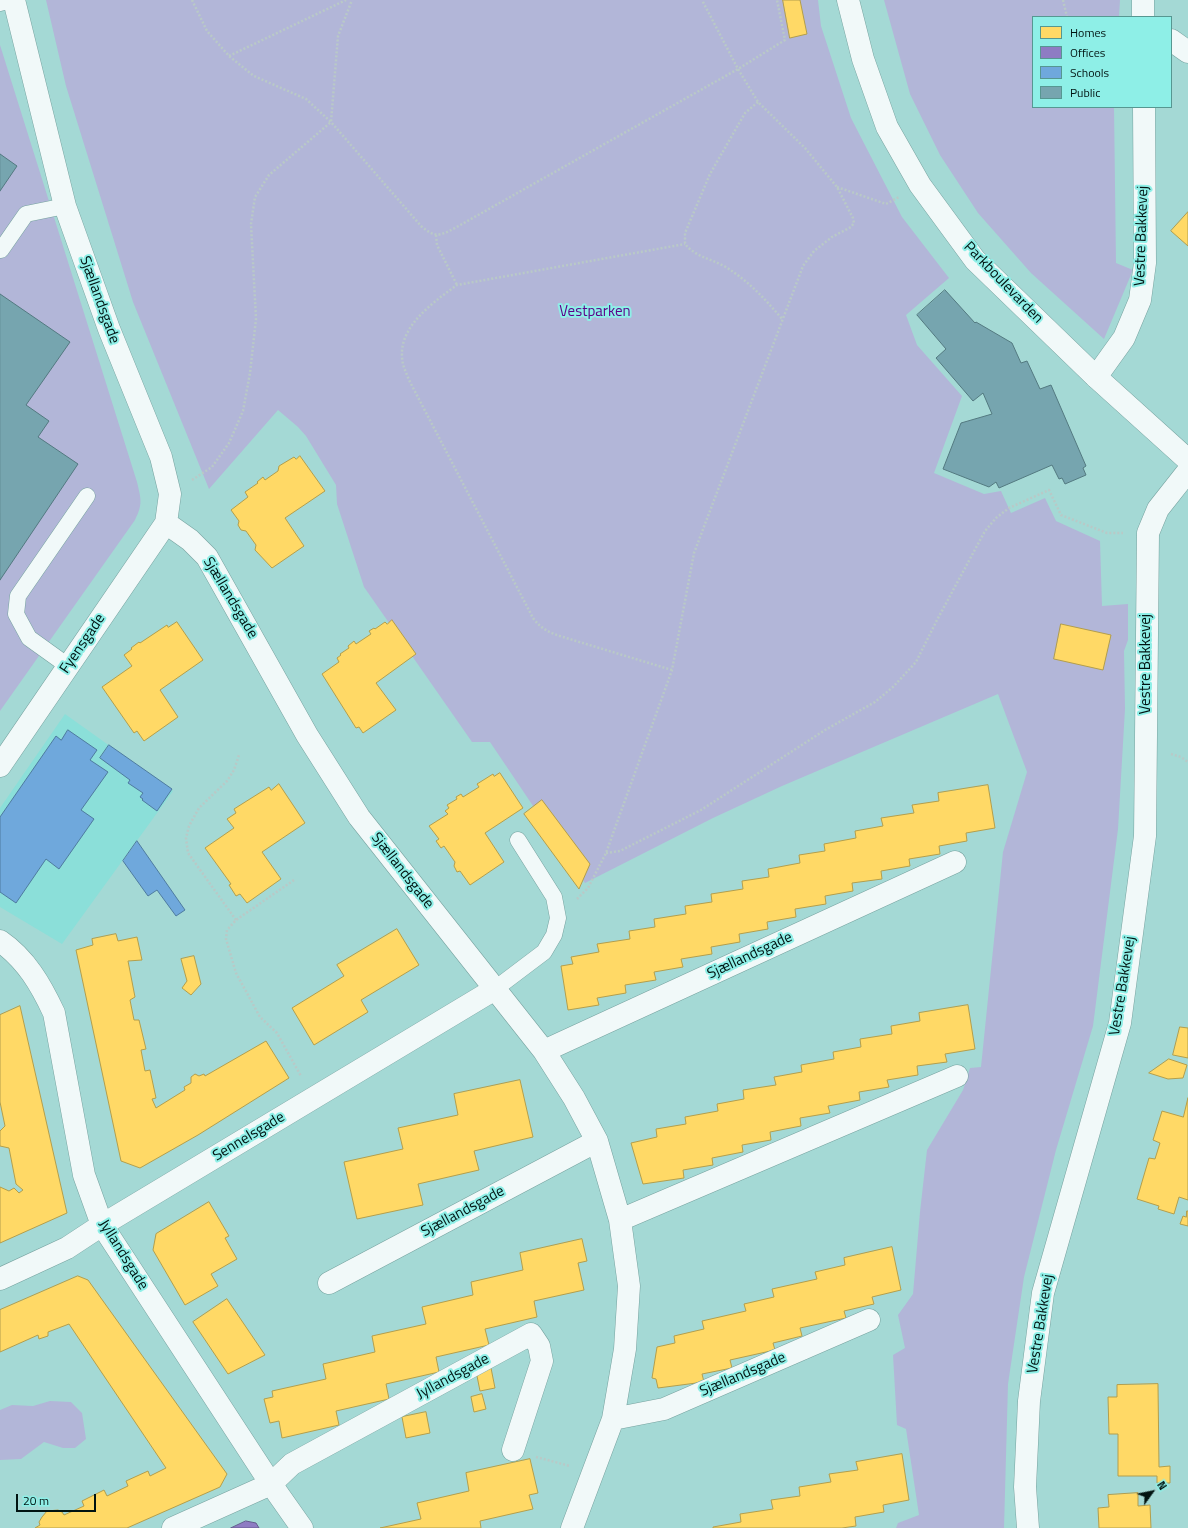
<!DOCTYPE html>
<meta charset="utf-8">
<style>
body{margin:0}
#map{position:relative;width:1188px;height:1528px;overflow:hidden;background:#a4d9d5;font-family:"Titillium Web",sans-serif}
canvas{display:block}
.legend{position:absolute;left:1032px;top:16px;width:140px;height:92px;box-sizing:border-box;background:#8eefe7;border:1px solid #569791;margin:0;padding:5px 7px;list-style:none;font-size:12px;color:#011311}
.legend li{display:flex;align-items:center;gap:8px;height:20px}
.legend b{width:20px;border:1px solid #569791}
.north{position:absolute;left:1132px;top:1472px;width:40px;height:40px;-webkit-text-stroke:3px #8eefe7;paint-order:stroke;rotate:57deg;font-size:11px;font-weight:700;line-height:16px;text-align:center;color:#011311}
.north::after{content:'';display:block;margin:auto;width:14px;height:18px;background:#011311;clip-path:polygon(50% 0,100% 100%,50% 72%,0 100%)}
.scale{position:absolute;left:16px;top:1494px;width:80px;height:18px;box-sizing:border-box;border:2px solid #011311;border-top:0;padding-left:5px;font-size:12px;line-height:14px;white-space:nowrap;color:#011311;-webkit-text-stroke:3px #8eefe7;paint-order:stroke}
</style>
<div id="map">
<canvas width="1188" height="1528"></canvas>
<ul class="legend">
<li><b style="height:11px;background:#ffd966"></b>Homes</li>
<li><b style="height:11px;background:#8e7cc3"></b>Offices</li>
<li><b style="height:11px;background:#6fa8dc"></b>Schools</li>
<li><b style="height:11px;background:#76a5af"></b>Public</li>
</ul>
<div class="north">N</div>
<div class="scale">20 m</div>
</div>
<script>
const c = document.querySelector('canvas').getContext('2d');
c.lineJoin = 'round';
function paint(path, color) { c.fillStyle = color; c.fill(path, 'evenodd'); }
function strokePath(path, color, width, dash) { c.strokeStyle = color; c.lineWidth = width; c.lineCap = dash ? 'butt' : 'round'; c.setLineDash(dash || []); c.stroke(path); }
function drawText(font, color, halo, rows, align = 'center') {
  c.font = font + ' "Titillium Web",sans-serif'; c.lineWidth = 4; c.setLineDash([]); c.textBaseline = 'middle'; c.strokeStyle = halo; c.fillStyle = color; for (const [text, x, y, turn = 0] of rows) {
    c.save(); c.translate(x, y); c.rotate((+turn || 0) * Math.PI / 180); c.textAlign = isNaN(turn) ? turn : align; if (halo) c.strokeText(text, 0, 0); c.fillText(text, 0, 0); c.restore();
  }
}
paint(new Path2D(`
 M65,714L173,791L62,944L0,907V808Z`), '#8bdfd9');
paint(new Path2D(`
 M46,0H818L821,26L851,118L902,217L949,278L906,315L917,345L962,396L934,473L984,494L1001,491L1011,513L1045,498L1056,521L1100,541L1102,606L1128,604V640L1124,651L1125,709L1118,829L1093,1026L1056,1150L1024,1277L1008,1384L1004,1528H896L898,1523L919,1515L906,1429L897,1425L893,1355L905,1348L898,1315L913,1294L920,1212L927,1150L963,1090L970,1068L981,1067L1003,852L1027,772L998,694L782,786L713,818L585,883L490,742H472L364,587L337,504L336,485L306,436L298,427L278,410L209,489L133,302L66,86Z
 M884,0H1120L1119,17H1033V107H1114L1116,263L1133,270L1104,339L1031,273L978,213L940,155L910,94Z
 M0,45L137,482C141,499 143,504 135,520L0,711Z
 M50,1401L71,1402L82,1413L86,1439L75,1448H63L44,1442L21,1459L0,1460V1410L12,1405L33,1406Z`), '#b2b6d8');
const homes = new Path2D(`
 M783,0H800L807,34L790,38Z
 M1188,212V246L1171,231Z
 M300,456L325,491L285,518L304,546L272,568L255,550L256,545L246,531L241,530L238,525L239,521L231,510L248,497L245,492L258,483L257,482L263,477L265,480L278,471L279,466L294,457L296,459Z
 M392,620L416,654L376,683L396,710L363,733L359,727L356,728L322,674L339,662L337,658L341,655L340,654L349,648L348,646L354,641L356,644L371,634L369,631L374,628L375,629L385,622L387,624Z
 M177,622L203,660L160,690L178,717L144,741L137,731L134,733L102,687L132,666L124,655L132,649L131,648L139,642L140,643L167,625L168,627Z
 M1061,624L1111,635L1103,670L1054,659Z
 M500,773L523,808L485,833L504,862L470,885L460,871L457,872L454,866L455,862L444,846L441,848L436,841L439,839L429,826L448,814L445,811L449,808L447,805L457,799L456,797L461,794L463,797L479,787L477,784L493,774L494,776Z
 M279,784L305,823L262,852L281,879L247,903L240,894L236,896L229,885L231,884L205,848L234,828L227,819L236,813L234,809L269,787L271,790Z
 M988,785L995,828L966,833L967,841L939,846L940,854L909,859L910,866L881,871L882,879L852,883L853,891L825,896L826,904L795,909L796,917L767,922L768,929L739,934L740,942L711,947L712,954L681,959L683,967L654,972L656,980L625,985L626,993L597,998L599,1005L568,1010L561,966L573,964L571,957L599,952L597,944L630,939L629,931L655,927L654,919L686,914L685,906L712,902L711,894L743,889L742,881L769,877L768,869L800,863L799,855L825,851L824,844L856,838L855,831L883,826L881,818L914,813L912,805L939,801L938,793Z
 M542,800L590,864L579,889L524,814Z
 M397,929L419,965L361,1000L368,1012L314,1045L292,1008L344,976L337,965Z
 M116,934L118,941L137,937L142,960L128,961L135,997L130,1000L134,1020H139L146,1049L141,1050L145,1071L150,1070L156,1098L152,1099L156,1108L185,1090L184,1087L191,1083V1077L195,1074L199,1076L204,1074L205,1076L266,1041L289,1078L198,1135L140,1168L121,1161L76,950L93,945L92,939Z
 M194,956L201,984L191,995L182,988L187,981L181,959Z
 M968,1005L975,1049L945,1054L947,1062L917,1066L918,1075L887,1080L889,1087L859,1092L860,1100L828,1106L830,1113L800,1118L801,1126L770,1132L771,1140L742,1145L743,1152L712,1158L713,1165L683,1170L684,1178L643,1184L631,1143L657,1137L656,1129L686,1124L685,1117L718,1111L717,1104L744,1099L743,1090L776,1085L774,1077L802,1072L801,1065L834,1059L833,1052L861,1047L860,1039L892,1034L891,1026L920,1021L919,1013Z
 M20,1006L67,1213L0,1243V1187L9,1191L14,1188L19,1193L23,1190L16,1184L9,1148L0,1146V1131L5,1126L0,1102V1015Z
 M1180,1027L1188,1028V1058L1173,1055Z
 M1169,1059L1187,1065L1183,1078L1168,1079L1149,1073Z
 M520,1080L533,1137L474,1151L479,1170L418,1184L423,1205L357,1219L344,1162L403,1149L398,1128L458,1115L454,1094Z
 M1188,1098V1200L1179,1197L1174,1214L1158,1209L1159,1206L1137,1199L1149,1158L1155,1159L1160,1143L1153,1140L1162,1111L1183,1117Z
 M209,1202L229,1236L225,1238L237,1259L211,1274L218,1286L185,1305L153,1250L156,1234Z
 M1187,1211H1188V1226L1180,1224L1183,1216L1186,1217Z
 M582,1239L587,1261L578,1263L584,1290L534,1301L537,1317L485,1329L489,1345L436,1357L439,1372L386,1384L389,1399L336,1411L339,1425L282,1438L279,1421L270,1423L264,1399L273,1397L272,1391L326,1379L323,1364L375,1352L372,1336L426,1324L422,1307L473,1295L471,1282L523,1270L520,1253Z
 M892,1247L901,1290L872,1297L874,1304L844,1311L846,1318L800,1328L802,1336L773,1343L775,1350L730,1360L732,1368L702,1374L704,1382L658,1388L656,1379L652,1378L657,1347L675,1343L674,1336L704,1329L702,1321L746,1311L744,1304L774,1297L772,1289L817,1279L815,1272L845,1265L844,1258Z
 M78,1276L88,1280L227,1474L220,1487L127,1528H35L40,1525L39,1522L42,1517L47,1511L58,1510L62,1512L64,1515L84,1506L82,1501L104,1490L107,1496L128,1486L126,1481L148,1471L150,1476L166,1468L69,1324L48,1332V1336L39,1339L38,1335L0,1352V1310Z
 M227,1299L265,1355L228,1374L193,1322Z
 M491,1368L495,1388L480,1391L476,1371Z
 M1158,1384L1159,1467L1170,1466V1483H1157V1476H1118V1434H1109L1108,1397H1117V1385Z
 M482,1394L486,1409L474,1412L471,1397Z
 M426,1412L430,1433L406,1438L402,1417Z
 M902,1454L909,1500L883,1505L884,1512L855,1517L856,1526L842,1528H713V1527L741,1522L740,1514L773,1509L771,1500L800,1496L799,1487L831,1482L829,1474L858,1470L856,1462Z
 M530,1459L538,1493L529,1495L533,1509L480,1521L481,1528H380L421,1519L417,1503L469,1491L466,1473Z
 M1138,1493V1506L1150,1505L1151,1528H1099L1098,1508L1109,1507L1108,1495Z`);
paint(homes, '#ffd966');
strokePath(homes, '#b39e4c', 1);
const offices = new Path2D(`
 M246,1521L256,1523L259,1528H231Z`);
paint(offices, '#8e7cc3');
strokePath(offices, '#645c8e', 1);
const schools = new Path2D(`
 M68,730L97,750L90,760L108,772L81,810L94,819L59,869L46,859L16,903L0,892V817L56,736L61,740Z
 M109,745L172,789L157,811L142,800L143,799L140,797L143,793L128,783L130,780L100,758Z
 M137,841L185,910L176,916L157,890L148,896L123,861Z`);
paint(schools, '#6fa8dc');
strokePath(schools, '#4e7b9f', 1);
const public = new Path2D(`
 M0,154L17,166L0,191Z
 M945,290L975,323L976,322L1012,343L1021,363L1027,361L1040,389L1051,385L1086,466L1083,468L1086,475L1065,484L1062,478L1059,479L1052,465L999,488L996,482L989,487L943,469L961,423L992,414L983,393L973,401L936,358L946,349L917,315Z
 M0,294L70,342L26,405L49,421L38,437L78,464L0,580Z`);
paint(public, '#76a5af');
strokePath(public, '#537980', 1);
const service = new Path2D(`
 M0,3L12,0
 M1,250L26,214L65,206
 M68,666L29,638L16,614L18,596L87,496
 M495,989L544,952L554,935L558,918L554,897L518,840`);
const minor = new Path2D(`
 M14,0L65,206L109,329L161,457L170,494L166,523L190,540L207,557L307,735L359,817L544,1051L574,1098L597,1141L620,1220L629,1286L625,1349L613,1419L572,1528
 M1143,17V0
 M1171,40L1188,52
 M1096,377L1124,338L1140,300L1145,263L1144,107
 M0,766L166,523
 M0,941C26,959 41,985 54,1013L84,1175L102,1225L271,1484L302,1528
 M544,1051L955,862
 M620,1220L957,1076
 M0,1279L67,1248L102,1225L495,989
 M329,1283L597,1141
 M613,1419L664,1409L869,1320
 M173,1528L271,1484L292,1464L531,1334L539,1346L542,1361L513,1450
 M1028,1528L1025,1487L1029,1401L1043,1293L1120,1023L1145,836L1148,533L1158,509L1188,471`);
const tertiary = new Path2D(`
 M848,0L863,59L887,127L920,185L975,260L1096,377L1188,460`);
strokePath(service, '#76a29f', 17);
strokePath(minor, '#76a29f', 23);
strokePath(tertiary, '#76a29f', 23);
strokePath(new Path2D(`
 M192,0L207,31L229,56L254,76L306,99L331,122L421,226C435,238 440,236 455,228L738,69L785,40L777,0
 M1063,0L1067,17
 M229,56L346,0
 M758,102L745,113L710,174L685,233V244C696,257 709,258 724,266C749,281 764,298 783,320
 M837,187L886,204L899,197
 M436,235L437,245L457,285
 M192,480L212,467L229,443L243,411L250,373L256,319L251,224L255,197L269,175L331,122L338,36L352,0
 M672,670L563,637C550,633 541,629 533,618L409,380C406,372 402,365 402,356C400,325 435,301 457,285L685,244
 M1171,754L1181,757L1188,762
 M606,853L620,851L701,810L825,730L875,702L893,687L916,662L937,620L985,531L996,518L1009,508L1049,490L1061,515L1107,533H1123
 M294,880L236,920L227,930L226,939L236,973L260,1017L277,1033L301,1076
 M577,899L588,888L606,853L672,670L694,553L803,266L814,251L832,237L851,227L854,223L853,218L837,187L805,148L758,102L738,69L702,0
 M236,920L188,853L186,838L189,826L199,808L227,781L234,770L239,755
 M536,1457L570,1466`), '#b9c9c7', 2.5, [2, 2]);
strokePath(service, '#f1f9f9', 16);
strokePath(minor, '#f1f9f9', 22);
strokePath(tertiary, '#f1f9f9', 22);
drawText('15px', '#011311', '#8eefe7', [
 ["Vestre Bakkevej",1142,236,-88],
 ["Parkboulevarden",1003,283,46],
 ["Sjællandsgade",99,300,70],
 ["Sjællandsgade",230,598,59],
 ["Fyensgade",83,644,-56],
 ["Vestre Bakkevej",1146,664,-90],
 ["Sjællandsgade",402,871,52],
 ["Sjællandsgade",750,956,-25],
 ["Vestre Bakkevej",1123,986,-81],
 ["Sennelsgade",249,1137,-31],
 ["Sjællandsgade",463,1212,-28],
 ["Jyllandsgade",123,1255,58],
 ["Vestre Bakkevej",1041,1324,-81],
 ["Sjællandsgade",743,1375,-23],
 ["Jyllandsgade",453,1377,-28]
]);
drawText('15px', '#5d0088', '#8eefe7', [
 ["Vestparken",595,312]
]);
</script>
